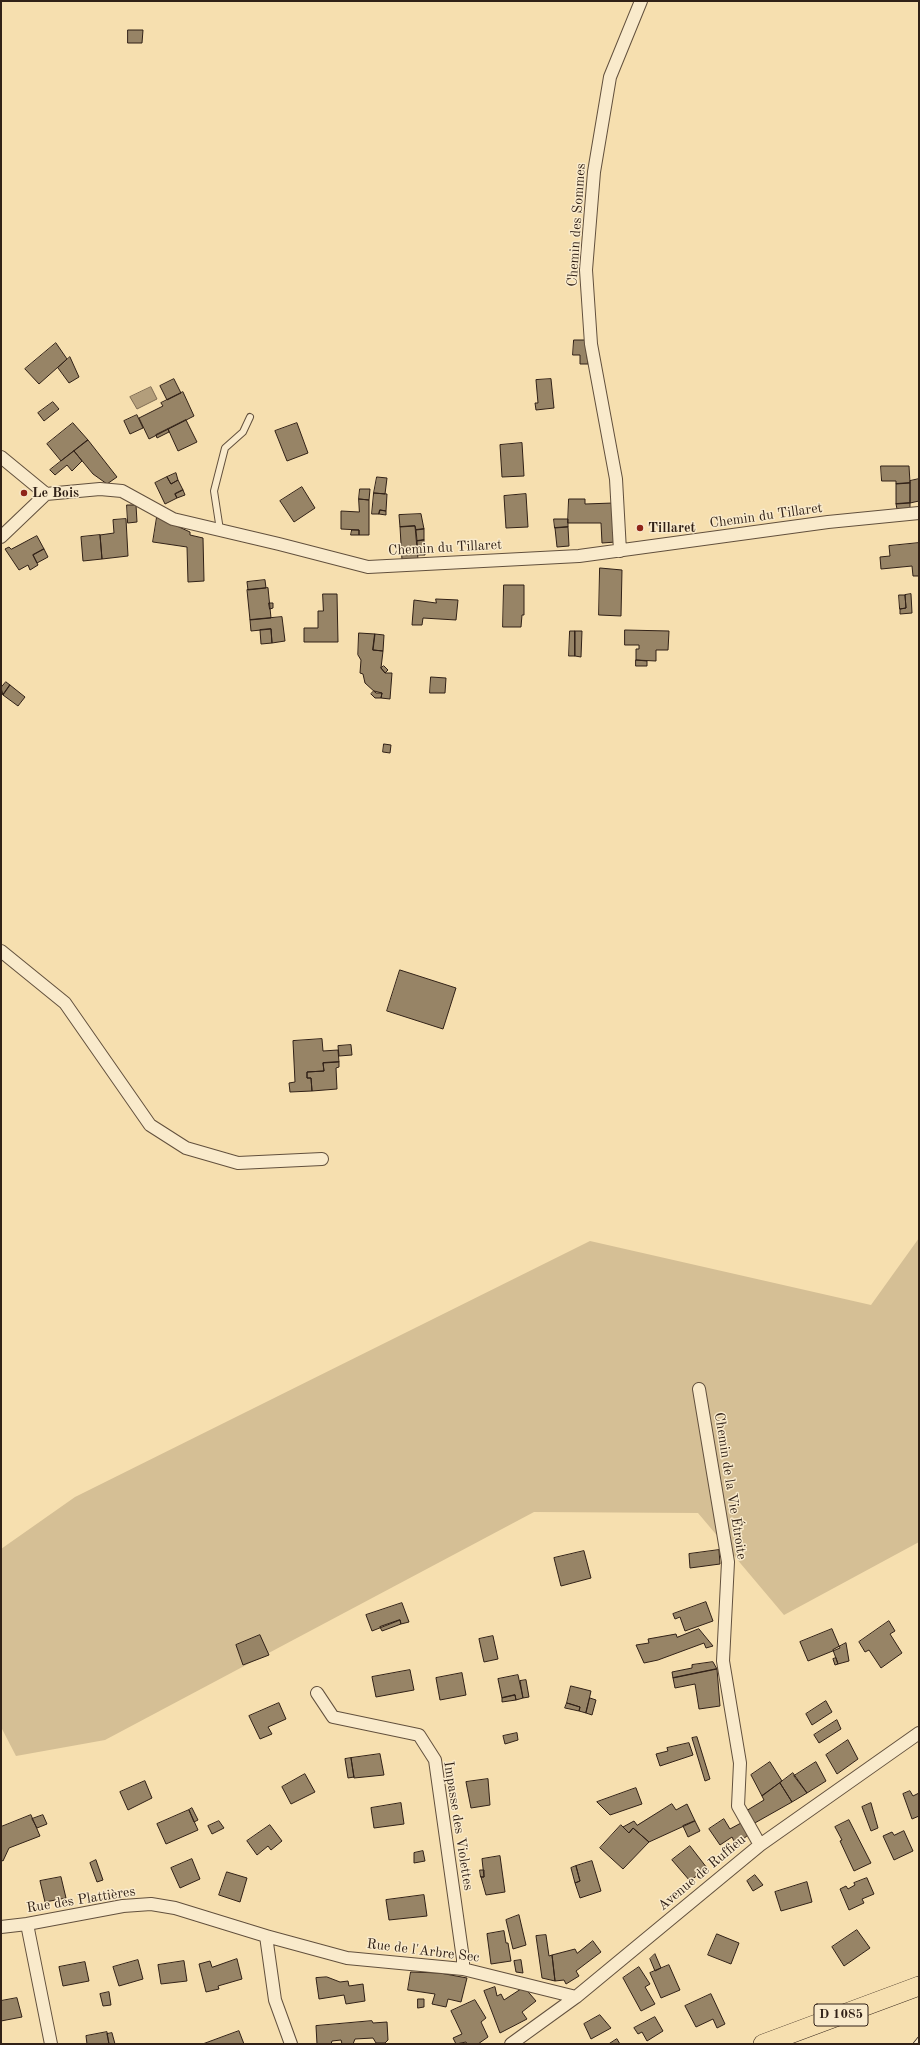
<!DOCTYPE html>
<meta charset="utf-8">
<style>
body{margin:0}
#map{position:relative;width:920px;height:2045px;overflow:hidden;background:#f6dfaf;font-family:"Old Standard TT",serif}
canvas{display:block}
.frame{position:absolute;inset:0;border:2px solid #312117;pointer-events:none}
</style>
<div id="map">
<canvas width="920" height="2045"></canvas>
<div class="frame"></div>
</div>
<script>
const c = document.querySelector('canvas').getContext('2d');
c.lineJoin = 'round';
function paint(path, color) { c.fillStyle = color; c.fill(path, 'evenodd'); }
function strokePath(path, color, width, dash) { c.strokeStyle = color; c.lineWidth = width; c.lineCap = dash ? 'butt' : 'round'; c.setLineDash(dash || []); c.stroke(path); }
function drawText(font, color, halo, rows, align = 'center') {
  c.font = font + ' "Old Standard TT",serif'; c.lineWidth = 3; c.setLineDash([]); c.textBaseline = 'middle'; c.strokeStyle = halo; c.fillStyle = color; for (const [text, x, y, turn = 0] of rows) {
    c.save(); c.translate(x, y); c.rotate((+turn || 0) * Math.PI / 180); c.textAlign = isNaN(turn) ? turn : align; if (halo) c.strokeText(text, 0, 0); c.fillText(text, 0, 0); c.restore();
  }
}
paint(new Path2D(`
 M919,1238V1542L784,1615L698,1513L534,1512L105,1740L16,1756L1,1727V1549L75,1497L590,1241L871,1305Z`), '#d5bf95');
const water = new Path2D(`
 M151,387L157,399L137,409L130,397Z`);
paint(water, '#b39e7b');
strokePath(water, '#7f6c53', 1);
const building = new Path2D(`
 M128,30H143L142,43H128Z
 M574,340H585L588,364H580V355H573Z
 M56,343L67,359L39,384L25,369Z
 M70,357L79,377L69,383L58,368Z
 M174,379L181,393L167,400L160,386Z
 M551,379L554,408L536,410L535,403H538L536,380Z
 M183,392L194,416L149,439L139,418L163,406L161,403Z
 M53,402L59,409L44,421L38,413Z
 M137,415L143,428L130,434L124,421Z
 M186,420L197,442L178,451L168,429Z
 M73,423L88,440L61,461L47,444Z
 M297,423L308,453L287,461L275,431Z
 M168,429L169,432L157,438L156,435Z
 M88,440L117,477L107,484L93,474L74,451Z
 M522,443L524,476L502,477L500,445Z
 M74,451L82,461L72,471L67,465L55,475L50,470Z
 M881,466H909L910,483L896,484V481H882Z
 M176,473L178,480L171,484L167,477Z
 M167,477L171,484L178,480L183,490L175,494L177,498L165,504L155,483Z
 M377,477L387,478L385,494L374,493Z
 M919,479V501L910,503V481Z
 M910,483V503L896,504V484Z
 M302,487L315,508L294,522L280,501Z
 M360,489H370L369,500L359,499Z
 M183,490L185,495L177,498L175,494Z
 M374,493L387,494L386,511L380,510L379,514H372Z
 M526,494L528,527L506,528L504,496Z
 M359,499L369,500V535H359V530L341,529V511L359,512Z
 M569,499H585V504L613,503L616,542L602,543L601,523H568Z
 M910,503V508L897,509L896,504Z
 M127,505H136L137,522L128,523Z
 M380,510L386,511V515L379,514Z
 M421,514L424,529L416,530L415,526L400,527L399,515Z
 M157,517L190,532V535L203,538L204,581L188,582L187,547L153,542Z
 M126,519L128,556L102,559L100,535L114,533L113,520Z
 M554,519H568V527L555,528Z
 M415,526L418,559L402,560L400,527Z
 M568,527L569,546L557,547L555,528Z
 M424,529V540L417,541L416,530Z
 M352,530H359V535H351Z
 M100,535L102,559L83,561L81,537Z
 M37,536L44,549L33,555L38,565L30,570L28,565L19,570L5,549L9,547L11,549Z
 M424,540L425,555H418L417,541Z
 M919,543V576H913L912,566L881,569L880,557L890,556L889,546Z
 M44,549L48,557L37,563L33,555Z
 M600,568L622,570L621,616L599,615Z
 M265,580L266,588L248,590L247,582Z
 M504,585H524V615H522L521,627H503Z
 M268,588L271,618L250,620L247,590Z
 M323,594H337L338,642H304V628H318V611H323Z
 M911,594L912,613L900,614V609L906,608L905,595Z
 M899,595H905L906,608L900,609Z
 M436,599L458,600L456,620L423,618L422,625H412L414,600L436,603Z
 M269,603H273V608L270,609Z
 M282,617L285,641L272,643L271,629L251,631L250,620Z
 M271,629L272,643L261,644L260,630Z
 M625,630L669,631L668,650H656V661L636,660V649H639V645H625Z
 M570,631H575V656H569Z
 M575,631H582L581,657L575,656Z
 M359,633L375,634L373,650L383,651L381,668L385,673H392L390,699L381,698L382,693H376L365,683L363,674L360,673L361,660L358,655Z
 M375,634L384,635L383,651L373,650Z
 M636,660L647,661V666H636Z
 M384,666L388,670L385,673L381,668Z
 M431,677L446,678L445,693H430Z
 M6,682L10,685L3,695L1,688Z
 M10,685L25,697L18,706L3,695Z
 M374,691L382,693L381,698H375L371,694Z
 M384,744L391,745L390,753L383,752Z
 M400,970L456,988L443,1029L387,1011Z
 M322,1039L323,1051L338,1050L339,1062L323,1063L324,1071L307,1072V1078H311L312,1091L290,1092L289,1083L295,1082L293,1041Z
 M351,1045L352,1055L339,1056L338,1046Z
 M339,1062V1067L336,1068L337,1089L312,1091L311,1078H307V1072L324,1071L323,1063Z
 M719,1550L720,1564L690,1568L689,1554Z
 M584,1551L591,1578L561,1586L554,1558Z
 M706,1602L713,1621L685,1631L680,1617L675,1619L673,1614Z
 M402,1603L409,1622L401,1624L400,1620L372,1631L366,1615Z
 M400,1620L401,1624L382,1631L380,1627Z
 M889,1621L895,1631L890,1634L902,1653L881,1668L869,1650L865,1652L859,1642Z
 M699,1629L713,1646L706,1648L704,1643L658,1660L644,1663L636,1645L649,1643L648,1639L676,1634L677,1637Z
 M832,1629L840,1648L808,1661L800,1642Z
 M260,1635L269,1655L243,1665L236,1645Z
 M493,1636L498,1659L484,1662L479,1639Z
 M846,1643L849,1661L838,1664L833,1650Z
 M836,1658L838,1664L835,1665L833,1659Z
 M713,1662L717,1669L673,1678L672,1672L692,1668V1665Z
 M717,1669L720,1706L699,1709L695,1684L675,1688L673,1678Z
 M410,1670L414,1690L376,1697L372,1677Z
 M462,1673L466,1695L440,1700L436,1678Z
 M518,1675L523,1698L516,1700L515,1695L502,1698L498,1679Z
 M526,1680L529,1697L523,1698L520,1681Z
 M571,1686L591,1691L586,1713L579,1711L580,1707L567,1703Z
 M515,1695L516,1700L502,1702V1698Z
 M590,1698L596,1700L592,1715L586,1713Z
 M826,1701L832,1712L812,1725L806,1714Z
 M279,1703L286,1719L268,1727L272,1734L260,1739L249,1716Z
 M567,1703L580,1707L579,1711L565,1708Z
 M837,1720L841,1729L819,1743L814,1735Z
 M517,1733L518,1740L505,1744L503,1736Z
 M697,1737L710,1779L705,1781L692,1738Z
 M848,1740L858,1759L837,1774L826,1755Z
 M689,1743L693,1755L660,1766L656,1754L668,1751L667,1748Z
 M380,1754L384,1775L354,1778L351,1758Z
 M351,1758L354,1777L348,1778L345,1759Z
 M770,1762L782,1781L762,1796L751,1775Z
 M816,1762L826,1781L807,1793L794,1776Z
 M793,1773L807,1793L792,1802L780,1783Z
 M305,1774L315,1792L291,1804L282,1787Z
 M488,1779L490,1805L471,1808L466,1782Z
 M145,1781L152,1798L128,1810L120,1792Z
 M780,1783L792,1802L753,1824L746,1811L764,1800L762,1796Z
 M636,1788L642,1804L610,1815L597,1802Z
 M910,1791L913,1796L919,1793V1816L912,1819L903,1794Z
 M401,1803L404,1824L374,1828L371,1808Z
 M871,1803L878,1828L871,1831L862,1807Z
 M672,1804L676,1810L687,1804L695,1821L649,1842L633,1828L629,1833L623,1827L634,1821L637,1825Z
 M192,1808L198,1820L194,1822L189,1810Z
 M189,1810L198,1830L166,1844L157,1824Z
 M31,1815L40,1836L9,1848L3,1861L1,1860V1827Z
 M43,1815L47,1824L37,1828L32,1819Z
 M724,1819L730,1829L741,1823L748,1835L736,1845L732,1837L720,1845L709,1829Z
 M849,1820L871,1863L854,1871L840,1841L842,1840L835,1827Z
 M219,1821L224,1828L212,1834L208,1826Z
 M695,1821L700,1831L688,1837L683,1826Z
 M270,1825L282,1841L271,1850L268,1846L257,1855L247,1841Z
 M621,1825L629,1833L633,1828L649,1842L623,1869L600,1848Z
 M904,1831L913,1851L894,1860L883,1836L892,1832L894,1835Z
 M690,1846L707,1868L690,1881L672,1860Z
 M423,1851L425,1861L414,1863V1853Z
 M500,1856L505,1892L486,1895L481,1877H484L482,1859Z
 M192,1859L200,1879L180,1888L171,1868Z
 M96,1860L103,1880L97,1882L90,1863Z
 M592,1861L601,1891L580,1898L575,1883L580,1881L576,1866Z
 M576,1866L580,1881L575,1883L571,1868Z
 M480,1870H484V1877H481Z
 M227,1872L247,1878L240,1902L219,1895Z
 M755,1875L763,1885L753,1891L747,1881Z
 M61,1877L66,1898L45,1902L40,1881Z
 M867,1878L874,1894L862,1899L864,1903L849,1910L840,1889L846,1886L848,1889L855,1885L854,1883Z
 M807,1882L812,1902L781,1911L775,1892Z
 M424,1895L427,1916L389,1920L386,1900Z
 M519,1915L526,1945L513,1949L506,1920Z
 M857,1930L870,1948L844,1966L832,1947Z
 M504,1931L506,1943H508L511,1961L491,1964L487,1934Z
 M717,1934L739,1943L731,1964L708,1955Z
 M546,1935L549,1956L552,1955L555,1981L542,1978L536,1936Z
 M593,1941L601,1952L576,1971L579,1976L566,1984L564,1980L555,1981L552,1955L575,1949L577,1953Z
 M655,1954L661,1968L655,1971L650,1959Z
 M237,1959L242,1979L218,1986L219,1989L206,1992L199,1964L210,1961L212,1967Z
 M138,1960L143,1979L119,1986L113,1967Z
 M521,1960L523,1973L516,1972L514,1961Z
 M184,1961L187,1981L161,1984L158,1965Z
 M85,1962L89,1981L63,1986L59,1967Z
 M669,1965L680,1990L661,1998L650,1973Z
 M639,1967L650,1984L645,1987L655,2004L641,2011L623,1978Z
 M411,1972L440,1973L467,1978L461,2002L448,1999L446,2007L432,2004L435,1994L408,1990Z
 M327,1977L340,1982L348,1981L349,1986L363,1984L365,2001L346,2004L344,1995L319,1999L316,1978Z
 M495,1987L497,1996L501,1994L504,2000L524,1987L536,2001L522,2012L527,2019L500,2033L484,1991Z
 M109,1992L111,2005L103,2006L100,1994Z
 M711,1994L725,2024L717,2028L713,2019L696,2027L685,2006Z
 M17,1998L22,2017L1,2021V2001Z
 M418,1999H424V2007L418,2008Z
 M475,2000L486,2018L481,2022L488,2037L478,2044H467L466,2042L456,2044L453,2038L462,2034L451,2011Z
 M600,2015L611,2028L591,2039L584,2024Z
 M655,2017L663,2031L647,2041L642,2032L638,2034L634,2028Z
 M372,2021L373,2023L387,2022L388,2040L385,2043H376L373,2038L355,2039L353,2044H342L341,2040L332,2041L331,2044H317L316,2026Z
 M239,2031L244,2044H203Z
 M107,2032L109,2044H87L86,2036Z
 M112,2033L115,2044H109L107,2034Z
 M617,2039L620,2044H609Z`);
paint(building, '#978466');
strokePath(building, '#312117', 1);
const lane = new Path2D(`
 M220,530L214,491L225,448L243,432L250,417`);
const street = new Path2D(`
 M1,457L46,494
 M1,537L46,494L100,489L122,491L173,519L279,544L368,567L579,556L828,522L919,513
 M620,551L616,479L591,344L586,270L594,172L610,77L641,1
 M1,951L65,1003L150,1125L186,1148L238,1163L322,1159
 M699,1389L728,1562L723,1661L740,1763L738,1806L760,1845
 M317,1693L333,1717L419,1735L435,1760L463,1959V1969
 M27,1924L51,2044
 M1,1927L27,1924L123,1906L151,1904L175,1908L266,1936L347,1958L463,1969L576,1997
 M266,1936L275,2000L291,2044
 M511,2044L576,1997L760,1845L919,1733`);
const primary = new Path2D(`
 M763,2044L919,1986`);
strokePath(lane, '#62503d', 8);
strokePath(street, '#62503d', 14);
strokePath(primary, '#312117', 20);
strokePath(lane, '#f9eacb', 6);
strokePath(street, '#f9eacb', 12);
strokePath(primary, '#f6dfaf', 19);
const rail = new Path2D(`
 M915,2044L919,2039`);
strokePath(rail, '#312117', 4.5);
strokePath(rail, '#f9eacb', 3, [9]);
for (const [x, y, r, color] of [
 [24,493,4,"#8f2418"],
 [640,528,4,"#8f2418"]
]) { const dot = new Path2D(); dot.arc(x, y, r, 0, 2 * Math.PI); c.fillStyle = color; c.fill(dot); strokePath(dot, '#f9eacb', 1.5); }
for (const [x, y, w] of [
 [841,2015,54]
]) { const box = new Path2D(); box.roundRect(x - w / 2, y - 11, w, 22, 3); c.fillStyle = '#f9eacb'; c.fill(box); strokePath(box, '#312117', 1); }
drawText('bold 13px', '#312117', null, [
 ["D 1085",841,2015]
]);
drawText('14px', '#312117', '#f9eacb', [
 ["Chemin des Sommes",577,225,-86],
 ["Chemin du Tillaret",766,516,-8],
 ["Chemin du Tillaret",445,548,-3],
 ["Chemin de la Vie Étroite",730,1486,81],
 ["Impasse des Violettes",458,1826,81],
 ["Avenue de Ruffieu",702,1873,-40],
 ["Rue des Plattières",81,1900,-9],
 ["Rue de l'Arbre Sec",423,1951,7]
]);
drawText('bold 14px', '#312117', '#f9eacb', [
 ["Le Bois",32,493],
 ["Tillaret",648,528]
], 'left');
</script>
